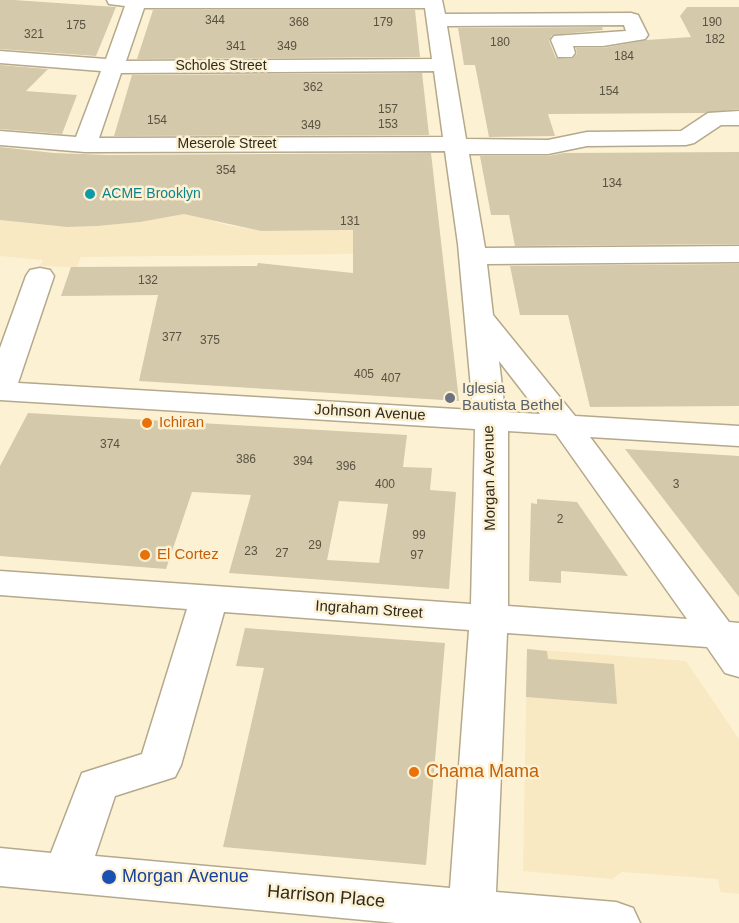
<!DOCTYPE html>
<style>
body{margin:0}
canvas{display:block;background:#fdf1d3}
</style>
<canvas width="739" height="923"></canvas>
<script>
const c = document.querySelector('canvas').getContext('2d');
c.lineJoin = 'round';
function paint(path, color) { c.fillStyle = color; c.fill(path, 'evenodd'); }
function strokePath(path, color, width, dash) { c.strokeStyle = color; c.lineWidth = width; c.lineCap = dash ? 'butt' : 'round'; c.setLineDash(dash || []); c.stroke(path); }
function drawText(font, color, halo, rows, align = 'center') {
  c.font = font + ' Arial,sans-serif'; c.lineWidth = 5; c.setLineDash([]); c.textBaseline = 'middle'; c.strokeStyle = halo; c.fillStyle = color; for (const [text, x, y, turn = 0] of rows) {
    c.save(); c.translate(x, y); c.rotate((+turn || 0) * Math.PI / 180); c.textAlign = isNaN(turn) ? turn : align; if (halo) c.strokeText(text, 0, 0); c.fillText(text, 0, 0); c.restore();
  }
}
paint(new Path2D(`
 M186,213L227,225L261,231L439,230L442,253L81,257L77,267H71L40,266L43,260L0,256V220L64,227L97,226L140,222Z
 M527,649L686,661L739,739V894L720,892L718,879L622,872L612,879L523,871Z`), '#f8e9c3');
paint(new Path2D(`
 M0,0H14L116,7L96,56L0,49Z
 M687,7H739V109L704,113L548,114L555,136L489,137L475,65H464L458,28L602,27L603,30L552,35L549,41L556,58L572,59L577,54L576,48H603L647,40L691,37L680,16Z
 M153,10H415L420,57L137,59Z
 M0,65L48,69L26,91L77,95L62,134L0,129Z
 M422,73L429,135L114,136L132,75Z
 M0,147L54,153L108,155L431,153L459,401L139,381L158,295L61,296L71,267L257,266L258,263L353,273V230L261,231L184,214L140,222L97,226L67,227L0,220Z
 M739,152V244L515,246L509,215H491L480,156H548L564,153Z
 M739,264V406L590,407L568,315H520L510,266Z
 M28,413L407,435L403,467L432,468L430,490L456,492L449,589L229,573L251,495L192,492L166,569L0,556V466ZM339,501L388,504L379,563L327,560Z
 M625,449L739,456V597L702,549Z
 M537,499L577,502L628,576L561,571V583L529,581L531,503L537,504Z
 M245,628L445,643L426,865L223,847L264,668L236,666Z
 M527,649L547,651L548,659L614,664L617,704L526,697Z`), '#d4c9ab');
const minor = new Path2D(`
 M107,0H442L445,14L631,13L638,15L648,35L645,39L603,46H573L575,53L572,57H558L551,40L554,36L626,31L624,25L447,26L466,139L548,140L587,132L681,131L708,113L739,111V125H721L694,143L686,145L587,146L548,154H469L485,248L739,246V262L487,264L493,315L575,416L739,426V446L590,437L729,622L739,623V677L725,673L707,647L507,633L496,892L616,902L633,908L640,923H396L0,886V848L51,853L82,773L142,754L187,609L0,595V571L471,604L475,429L0,400V348L26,276L30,270L40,268L50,270L54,276L18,383L473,410L458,244L445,151L85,152L0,145V131L76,137L101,71L0,63V51L106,59L125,6L109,4ZM144,8H425L432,59L126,61ZM434,71L443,137L99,138L121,73ZM499,361L540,414L505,412ZM508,431L556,434L687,619L508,606ZM224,612L469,630L450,888L95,856L115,796L175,777L181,765Z`);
strokePath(minor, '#b4a98c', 3);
paint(minor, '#fff');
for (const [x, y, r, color] of [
 [90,194,6,"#0f9aa8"],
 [450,398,6,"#6b7280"],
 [147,423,6,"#e8710a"],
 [145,555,6,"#e8710a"],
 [414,772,6,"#e8710a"],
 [109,877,8,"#1a4fb4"]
]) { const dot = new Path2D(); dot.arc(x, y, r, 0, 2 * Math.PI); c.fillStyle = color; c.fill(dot); strokePath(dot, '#fdf1d3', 2); }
drawText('12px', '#585242', null, [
 ["344",215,21],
 ["368",299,23],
 ["179",383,23],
 ["190",712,23],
 ["175",76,26],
 ["321",34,35],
 ["182",715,40],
 ["180",500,43],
 ["341",236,47],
 ["349",287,47],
 ["184",624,57],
 ["362",313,88],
 ["154",609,92],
 ["157",388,110],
 ["154",157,121],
 ["153",388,125],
 ["349",311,126],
 ["354",226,171],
 ["134",612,184],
 ["131",350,222],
 ["132",148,281],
 ["377",172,338],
 ["375",210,341],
 ["405",364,375],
 ["407",391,379],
 ["374",110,445],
 ["386",246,460],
 ["394",303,462],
 ["396",346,467],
 ["400",385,485],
 ["3",676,485],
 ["2",560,520],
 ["99",419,536],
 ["29",315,546],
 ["23",251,552],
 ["27",282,554],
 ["97",417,556]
]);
drawText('14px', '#2f2a1f', '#fdf1d3', [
 ["Scholes Street",221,66],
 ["Meserole Street",227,144]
]);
drawText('14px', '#0d838f', '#fdf1d3', [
 ["ACME Brooklyn",102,194]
], 'left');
drawText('15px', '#5b616d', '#fdf1d3', [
 ["Iglesia",462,389],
 ["Bautista Bethel",462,406]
], 'left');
drawText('15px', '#2f2a1f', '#fdf1d3', [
 ["Johnson Avenue",370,413,3],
 ["Morgan Avenue",490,478,-91],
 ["Ingraham Street",369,610,4]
]);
drawText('15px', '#c56008', '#fdf1d3', [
 ["Ichiran",159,423],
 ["El Cortez",157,555]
], 'left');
drawText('18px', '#c56008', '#fdf1d3', [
 ["Chama Mama",426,772]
], 'left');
drawText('18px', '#164399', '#fdf1d3', [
 ["Morgan Avenue",122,877]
], 'left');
drawText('18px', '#2f2a1f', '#fdf1d3', [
 ["Harrison Place",326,897,5]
]);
</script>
